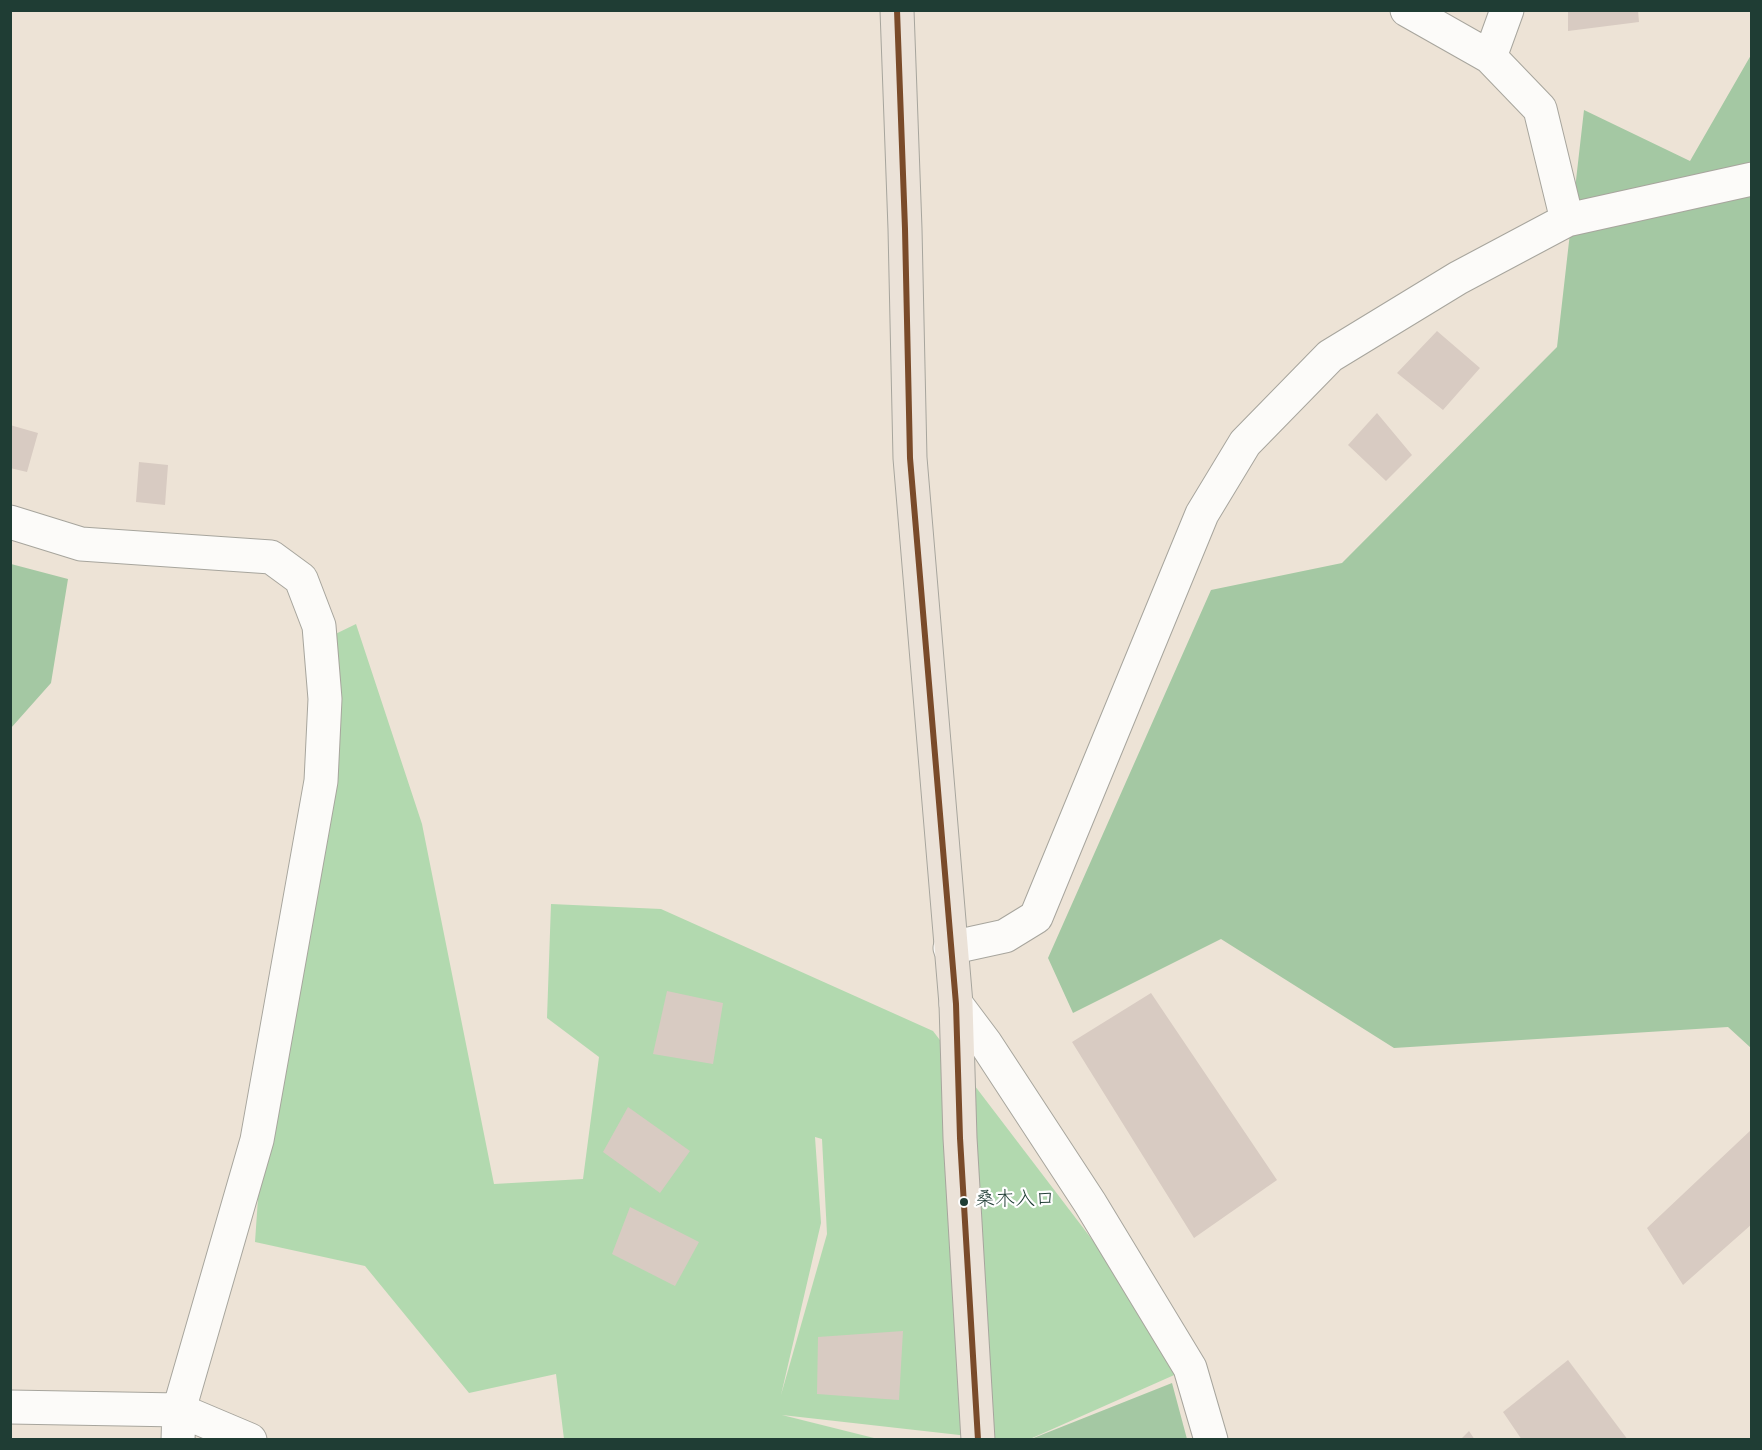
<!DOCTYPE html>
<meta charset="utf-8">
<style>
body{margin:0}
#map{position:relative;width:1762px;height:1450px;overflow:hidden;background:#ede3d6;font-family:Kalam,sans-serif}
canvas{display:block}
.frame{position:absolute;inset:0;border:12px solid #1f3d34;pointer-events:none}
</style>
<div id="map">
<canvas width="1762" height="1450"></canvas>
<div class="frame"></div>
</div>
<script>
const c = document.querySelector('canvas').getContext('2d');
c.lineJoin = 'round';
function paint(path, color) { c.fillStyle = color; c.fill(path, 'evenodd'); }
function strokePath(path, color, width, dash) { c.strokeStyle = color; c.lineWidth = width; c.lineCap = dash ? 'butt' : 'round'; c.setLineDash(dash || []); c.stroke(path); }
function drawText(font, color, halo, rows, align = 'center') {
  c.font = font + ' Kalam,"Klee One",sans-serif'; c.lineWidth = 4.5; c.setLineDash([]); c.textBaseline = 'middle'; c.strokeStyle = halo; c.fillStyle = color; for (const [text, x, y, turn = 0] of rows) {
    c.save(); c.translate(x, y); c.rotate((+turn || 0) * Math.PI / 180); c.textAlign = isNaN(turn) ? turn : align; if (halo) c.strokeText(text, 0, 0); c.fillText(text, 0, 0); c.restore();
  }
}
paint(new Path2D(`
 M356,624L422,824L494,1184L583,1179L599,1057L547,1018L551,904L661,909L933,1031L1190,1368L1030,1439H995L782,1415L878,1439H564L556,1374L469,1393L365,1266L255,1242L265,1097L321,641ZM815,1137L822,1139L827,1234L781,1395L821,1223Z`), '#b2d9af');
paint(new Path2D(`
 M1751,55V1048L1728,1027L1394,1048L1221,939L1073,1013L1048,958L1211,590L1342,563L1557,347L1584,110L1690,161Z
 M11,564L68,579L51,683L11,728Z
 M1172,1383L1187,1439H1031Z`), '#a4c8a3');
paint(new Path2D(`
 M1568,10H1638L1639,22L1568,31Z
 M1437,331L1480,368L1443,410L1397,373Z
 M1377,413L1412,455L1386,481L1348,445Z
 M10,425L38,433L27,472L10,468Z
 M139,462L168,465L165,505L136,502Z
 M667,991L723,1003L713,1064L653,1054Z
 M1151,993L1277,1180L1194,1238L1072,1042Z
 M628,1107L690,1151L660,1193L603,1152Z
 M1752,1129V1224L1683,1285L1647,1228Z
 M630,1207L699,1242L675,1286L612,1254Z
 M903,1331L899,1400L817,1394L818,1337Z
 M1568,1360L1628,1440H1522L1503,1412Z
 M1469,1431L1475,1440H1460Z`), '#d8cbc2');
const minor = new Path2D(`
 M1407,10L1490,57L1540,109L1567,220
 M1490,57L1507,10
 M10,522L81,544L271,557L301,579L319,626L325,699L321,781L257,1140L179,1410L178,1440
 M950,948L1005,936L1036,917L1202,514L1245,443L1330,356L1458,278L1567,220L1752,179
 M956,1004L986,1044L1090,1203L1190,1368L1211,1440
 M10,1407L179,1410L250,1440`);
const major = new Path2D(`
 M897,10L905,229L910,458L956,1004L960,1138L978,1440`);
strokePath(minor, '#a7a59d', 35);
strokePath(major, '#a7a59d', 35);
strokePath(minor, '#fcfbf9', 33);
strokePath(major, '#ebe2d8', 33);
strokePath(new Path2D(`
 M897,10L905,229L910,458L956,1004L960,1138L978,1440`), '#7a4b2a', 6);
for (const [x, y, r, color] of [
 [964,1202,5,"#1f3d34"]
]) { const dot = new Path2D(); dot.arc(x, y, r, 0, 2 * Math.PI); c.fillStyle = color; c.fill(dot); strokePath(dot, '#fff', 2); }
drawText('20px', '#1f3d34', '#fff', [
 ["桑木入口",975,1202]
], 'left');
</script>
